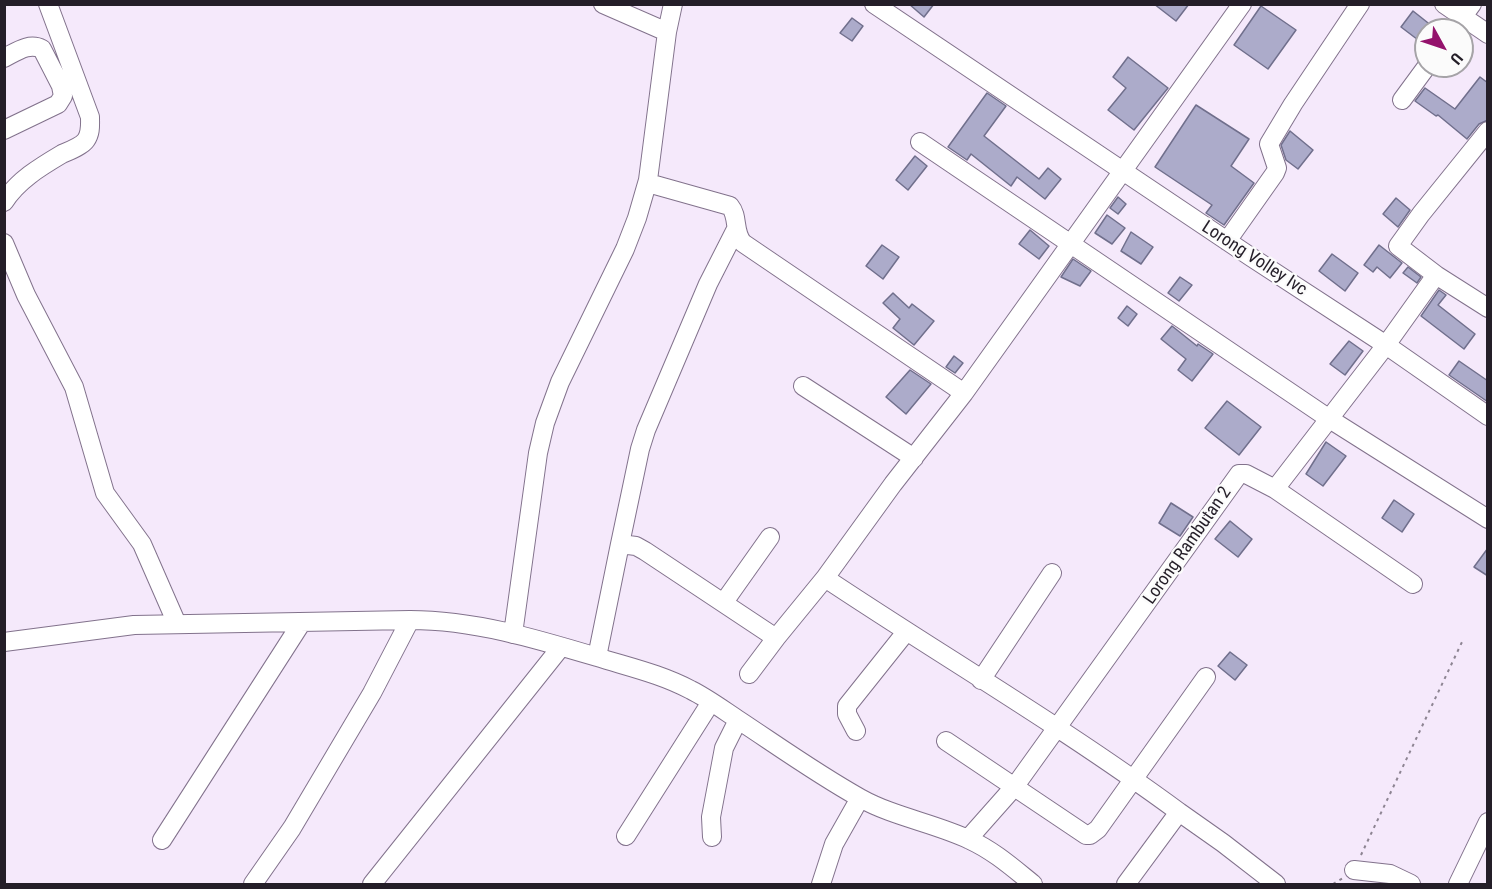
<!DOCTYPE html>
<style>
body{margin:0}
#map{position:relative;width:1492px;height:889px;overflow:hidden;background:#f5e9fb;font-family:"Roboto Condensed",sans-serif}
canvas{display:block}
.frame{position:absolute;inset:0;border:6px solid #241e28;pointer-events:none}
.north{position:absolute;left:1414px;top:18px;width:60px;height:60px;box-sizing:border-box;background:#fbfbfb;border:2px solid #a5a3a7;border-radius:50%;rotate:130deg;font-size:16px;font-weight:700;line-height:24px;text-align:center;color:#241e28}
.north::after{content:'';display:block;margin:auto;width:21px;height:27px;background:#94126c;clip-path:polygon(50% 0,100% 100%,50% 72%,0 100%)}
</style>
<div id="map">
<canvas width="1492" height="889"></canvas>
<div class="frame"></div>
<div class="north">U</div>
</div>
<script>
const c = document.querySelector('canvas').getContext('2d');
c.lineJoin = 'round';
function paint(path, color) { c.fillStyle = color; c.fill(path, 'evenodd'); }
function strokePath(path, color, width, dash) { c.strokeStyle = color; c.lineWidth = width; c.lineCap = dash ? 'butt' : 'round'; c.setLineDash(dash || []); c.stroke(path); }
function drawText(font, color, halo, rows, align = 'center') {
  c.font = font + ' "Roboto Condensed",sans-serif'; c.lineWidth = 4.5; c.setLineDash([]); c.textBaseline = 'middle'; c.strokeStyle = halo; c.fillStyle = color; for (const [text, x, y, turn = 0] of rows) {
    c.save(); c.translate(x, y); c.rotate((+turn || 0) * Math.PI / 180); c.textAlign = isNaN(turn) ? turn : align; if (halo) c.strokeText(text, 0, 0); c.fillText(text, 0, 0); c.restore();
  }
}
const building = new Path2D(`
 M909,4H934L924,17Z
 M1154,4H1189L1176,21Z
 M1261,6L1296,30L1268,69L1234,45Z
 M1413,11L1437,30H1426V46L1401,27Z
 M852,18L863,26L852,41L840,33Z
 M1128,57L1168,88L1134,130L1108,110L1126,88L1113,77Z
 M1480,77L1488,83V120L1479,124L1467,139L1438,115L1436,116L1415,101L1425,88L1455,109Z
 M987,93L1006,106L984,136L1039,179L1048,168L1061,179L1045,199L1017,177L1011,186L971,154L967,160L948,147Z
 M1196,105L1249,139L1231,166L1254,183L1224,225L1206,213L1212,205L1155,167Z
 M1290,131L1313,150L1298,169L1286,160L1281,145Z
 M915,156L927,166L908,190L896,180Z
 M1118,197L1126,204L1118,214L1110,208Z
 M1396,198L1410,210L1398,227L1383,214Z
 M1107,215L1125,228L1112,244L1095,233Z
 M1030,230L1049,246L1039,259L1019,244Z
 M1131,232L1153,247L1141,264L1121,251Z
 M882,245L899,257L883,279L866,266Z
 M1379,245L1402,263L1390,278L1377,267L1373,272L1364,265Z
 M1332,254L1358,273L1345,291L1319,271Z
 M1073,259L1091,271L1080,286L1061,277Z
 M1408,267L1421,277L1417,283L1403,273Z
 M1180,277L1192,285L1179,301L1168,293Z
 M1439,290L1446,295L1438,305L1475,334L1464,349L1421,316Z
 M893,293L909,308L912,304L934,321L914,345L893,328L900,319L883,303Z
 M1127,306L1137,314L1128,326L1118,318Z
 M1172,326L1197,346L1198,344L1213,354L1192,381L1178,370L1186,359L1161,339Z
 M1349,341L1363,351L1345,375L1330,364Z
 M954,356L963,363L955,373L946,367Z
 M1459,361L1488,381V402L1449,375Z
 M910,370L931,384L906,414L886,397Z
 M1227,401L1261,427L1239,455L1205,428Z
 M1326,442L1346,456L1323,486L1306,474Z
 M1394,500L1414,514L1402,532L1382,518Z
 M1171,503L1193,517L1180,536L1159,523Z
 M1230,521L1252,539L1238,557L1215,539Z
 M1488,548V576L1474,567Z
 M1230,652L1247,665L1235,680L1218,666Z`);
paint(building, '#acabca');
strokePath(building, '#706f8c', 1.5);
const minor = new Path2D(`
 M603,4L667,32
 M874,4L1251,257L1386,345L1488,416
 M1444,4L1488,34
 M1453,30L1472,4
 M4,58C16,52 29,42 42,49L61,86L63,96L58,104L4,130
 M1402,100L1427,66
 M920,142L1328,418L1488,519
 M648,183L730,206C739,217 733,232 743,243L964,393
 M4,202C17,181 40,167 62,154C69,151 82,146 86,140C91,133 90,125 90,117L48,4
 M1227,241L1275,173L1277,168L1269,144L1293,104L1360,4
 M4,243L26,295L74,387L105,493L142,544L177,624
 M1436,275L1398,246L1421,214L1488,131
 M803,386L914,458
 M1275,489L1386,345L1436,275L1488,308
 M620,544L640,449L646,430L708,284L736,229
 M724,602L770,537
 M513,634L538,453L545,423L560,382L625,249L637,218L648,180L667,32L673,4
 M4,642L134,625L410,620C474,620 537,639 597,657C629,667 661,674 691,690C707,698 722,709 737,719C778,746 817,774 860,798C894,817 934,823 970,840C994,851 1013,868 1033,884
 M597,657L620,544L636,546L645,551L776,638L825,578
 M749,674L776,638
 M981,680L1052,573
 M856,731L847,714V706L906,632
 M946,741L1086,835H1090L1098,829L1206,677
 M1179,812C1065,728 942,656 825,578L893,484L964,393L1242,4
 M626,836L711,702
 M712,837L711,817L724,748L738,720
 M968,839L1015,786L1239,474H1246L1275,489L1413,584
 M162,840L302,622
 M1354,870L1390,874L1411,884
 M253,884L292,828L372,693L410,620
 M372,884L561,647
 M821,884L834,844L860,798
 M1126,884L1179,812L1223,843L1276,884
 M1458,884L1488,822`);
strokePath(minor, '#82728c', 20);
strokePath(new Path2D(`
 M1361,855L1462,642
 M1333,884L1343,878`), '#8d8492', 2, [3, 4.5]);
strokePath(minor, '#fff', 18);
drawText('18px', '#241e28', '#fbfbfb', [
 ["Lorong Volley Ivc",1254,259,33],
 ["Lorong Rambutan 2",1188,546,-55]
]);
</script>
